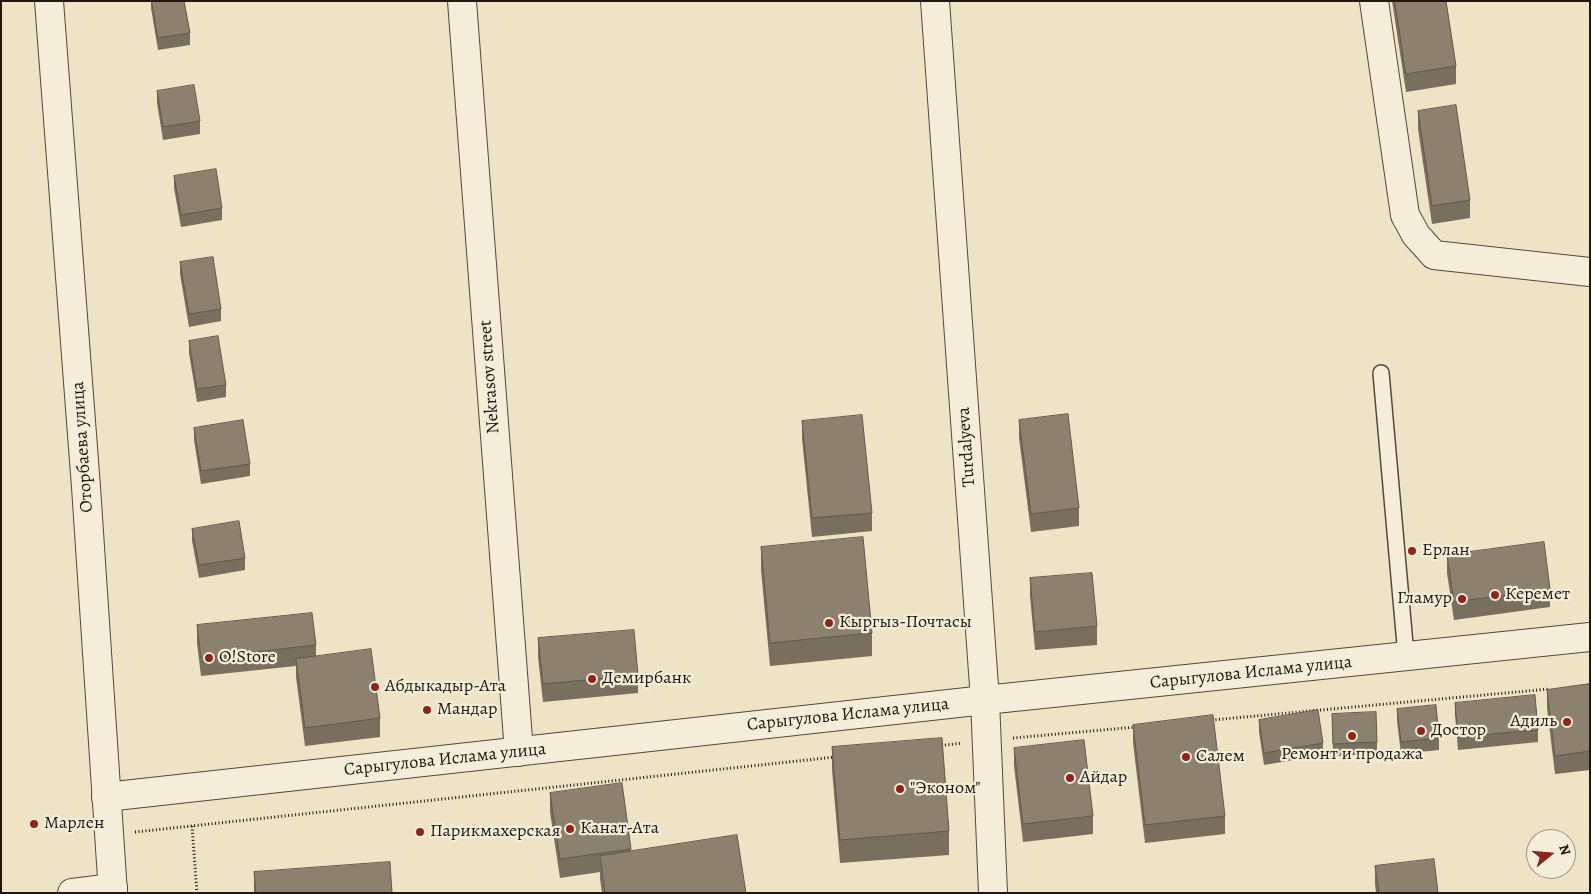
<!DOCTYPE html>
<meta charset="utf-8">
<style>
body{margin:0}
#map{position:relative;width:1591px;height:894px;overflow:hidden;background:#eee3c5;font-family:Alegreya,serif}
canvas{display:block}
.frame{position:absolute;inset:0;border:2px solid #211610;pointer-events:none}
.north{position:absolute;left:1526px;top:829px;width:50px;height:50px;box-sizing:border-box;background:#f4edd9;border:1px solid #a09789;border-radius:50%;rotate:73deg;font-size:14px;font-weight:700;line-height:20px;text-align:center;color:#211610}
.north::after{content:'';display:block;margin:auto;width:18px;height:22px;background:#8f2418;clip-path:polygon(50% 0,100% 100%,50% 72%,0 100%)}
</style>
<div id="map">
<canvas width="1591" height="894"></canvas>
<div class="frame"></div>
<div class="north">N</div>
</div>
<script>
const c = document.querySelector('canvas').getContext('2d');
c.lineJoin = 'round';
function strokePath(path, color, width, dash) { c.strokeStyle = color; c.lineWidth = width; c.lineCap = dash ? 'butt' : 'round'; c.setLineDash(dash || []); c.stroke(path); }
function paint(path, color) { c.fillStyle = color; c.fill(path, 'evenodd'); }
function drawText(font, color, halo, rows, align = 'center') {
  c.font = font + ' Alegreya,serif'; c.lineWidth = 4.5; c.setLineDash([]); c.textBaseline = 'middle'; c.strokeStyle = halo; c.fillStyle = color; for (const [text, x, y, turn = 0] of rows) {
    c.save(); c.translate(x, y); c.rotate((+turn || 0) * Math.PI / 180); c.textAlign = isNaN(turn) ? turn : align; if (halo) c.strokeText(text, 0, 0); c.fillText(text, 0, 0); c.restore();
  }
}
const service = new Path2D(`
 M1381,373L1406,656`);
const minor = new Path2D(`
 M462,1L519,752
 M935,1L985,700L993,893
 M1374,1L1405,215L1416,235L1434,255L1590,272
 M106,797L985,700L1590,637
 M72,893L113,888`);
const tertiary = new Path2D(`
 M49,1L86,487L113,893`);
strokePath(service, '#54493d', 18);
strokePath(minor, '#54493d', 30);
strokePath(tertiary, '#54493d', 30);
strokePath(new Path2D(`
 M1212,720L1549,689
 M1013,738L1136,727
 M938,746L962,743
 M192,826L197,893
 M135,832L835,757`), '#211610', 3, [1, 2.5]);
strokePath(service, '#f4edd9', 15);
strokePath(minor, '#f4edd9', 28);
strokePath(tertiary, '#f4edd9', 28);
paint(new Path2D(`
 M151,1H184L190,33V45L158,50L151,8Z
 M1392,1H1446L1456,66V84L1406,92Z
 M157,91L200,121V134L163,140L157,103Z
 M1418,111L1470,200V218L1432,224L1418,129Z
 M174,176L222,208V220L181,227L174,188Z
 M180,262L221,309V321L189,327L180,274Z
 M189,341L226,385V397L197,402L189,353Z
 M1019,420L1079,508V526L1031,532L1019,438Z
 M802,421L872,513V531L812,537L802,439Z
 M194,428L250,464V476L201,484L194,440Z
 M192,529L245,558V570L199,578L192,541Z
 M761,547L872,633V656L770,666L761,570Z
 M1447,555L1550,589V607L1454,620L1447,573Z
 M1030,578L1097,626V645L1035,650L1030,596Z
 M197,625L316,645V656L380,718V737L305,746L296,677V666L201,676L197,643Z
 M538,638L638,675V693L543,702L538,657Z
 M1590,684V770L1555,774L1547,708V690Z
 M1455,703L1538,730V742L1458,750L1455,715Z
 M1397,709L1439,738V750L1401,754L1397,721Z
 M1332,714L1377,742V754L1333,756Z
 M1259,720L1323,743V755L1264,765L1259,732Z
 M1133,725L1225,816V834L1145,843L1133,743Z
 M832,747L949,831V855L840,863L832,770Z
 M1014,748L1093,816V834L1023,842L1014,766Z
 M550,793L631,849V851L746,893H602L600,879V872L560,878L550,812Z
 M1375,866L1438,893H1376L1375,884Z
 M254,872L392,893H254Z`), '#786f5f');
const building = new Path2D(`
 M152,1H184L190,33L158,38Z
 M1395,1H1446L1456,66L1406,74Z
 M194,85L200,121L163,127L157,91Z
 M1456,105L1470,200L1432,206L1418,111Z
 M216,169L222,208L181,215L174,176Z
 M213,257L221,309L189,314L180,262Z
 M218,336L226,385L197,389L189,341Z
 M1068,414L1079,508L1031,514L1019,420Z
 M862,415L872,513L812,518L802,421Z
 M243,420L250,464L201,471L194,428Z
 M239,521L245,558L199,565L192,529Z
 M863,537L872,633L770,643L761,547Z
 M1544,542L1550,589L1454,602L1447,555Z
 M1092,573L1097,626L1035,632L1030,578Z
 M312,613L316,645L201,658L197,625Z
 M634,630L638,675L543,684L538,638Z
 M371,649L380,718L305,728L296,659Z
 M1590,684V751L1555,756L1547,690Z
 M1535,695L1538,730L1458,737L1455,703Z
 M1436,705L1439,738L1401,742L1397,709Z
 M1318,710L1323,743L1264,753L1259,720Z
 M1376,712L1377,742L1333,744L1332,714Z
 M1213,715L1225,816L1145,825L1133,725Z
 M942,738L949,831L840,840L832,747Z
 M1084,740L1093,816L1023,824L1014,748Z
 M622,783L631,849L560,859L550,793Z
 M737,835L746,893H605L600,856Z
 M1434,859L1438,893H1379L1375,866Z
 M390,862L392,893H256L254,872Z`);
paint(building, '#8c816e');
strokePath(building, '#625a4d', 1);
for (const [x, y, r, color] of [
 [1412,551,5,"#8f2418"],
 [1495,595,5,"#8f2418"],
 [1462,599,5,"#8f2418"],
 [829,623,5,"#8f2418"],
 [209,658,5,"#8f2418"],
 [592,679,5,"#8f2418"],
 [375,687,5,"#8f2418"],
 [427,710,5,"#8f2418"],
 [1567,722,5,"#8f2418"],
 [1421,731,5,"#8f2418"],
 [1352,736,5,"#8f2418"],
 [1186,757,5,"#8f2418"],
 [1070,778,5,"#8f2418"],
 [900,789,5,"#8f2418"],
 [34,824,5,"#8f2418"],
 [570,829,5,"#8f2418"],
 [420,832,5,"#8f2418"]
]) { const dot = new Path2D(); dot.arc(x, y, r, 0, 2 * Math.PI); c.fillStyle = color; c.fill(dot); strokePath(dot, '#f4edd9', 2); }
drawText('18px', '#211610', '#f4edd9', [
 ["Nekrasov street",490,377,-94],
 ["Оторбаева улица",83,447,-94],
 ["Turdalyeva",967,447,-94],
 ["Сарыгулова Ислама улица",1251,673,-6],
 ["Сарыгулова Ислама улица",848,715,-6],
 ["Сарыгулова Ислама улица",445,760,-6]
]);
drawText('18px', '#211610', '#f4edd9', [
 ["Ерлан",1422,551],
 ["Керемет",1505,595],
 ["Гламур",1452,599,"right"],
 ["Кыргыз-Почтасы",839,623],
 ["O!Store",219,658],
 ["Демирбанк",602,679],
 ["Абдыкадыр-Ата",385,687],
 ["Мандар",437,710],
 ["Адиль",1557,722,"right"],
 ["Достор",1431,731],
 ["Ремонт и продажа",1352,755,"center"],
 ["Салем",1196,757],
 ["Айдар",1080,778],
 ["\"Эконом\"",910,789],
 ["Марлен",44,824],
 ["Канат-Ата",580,829],
 ["Парикмахерская",430,832]
], 'left');
</script>
